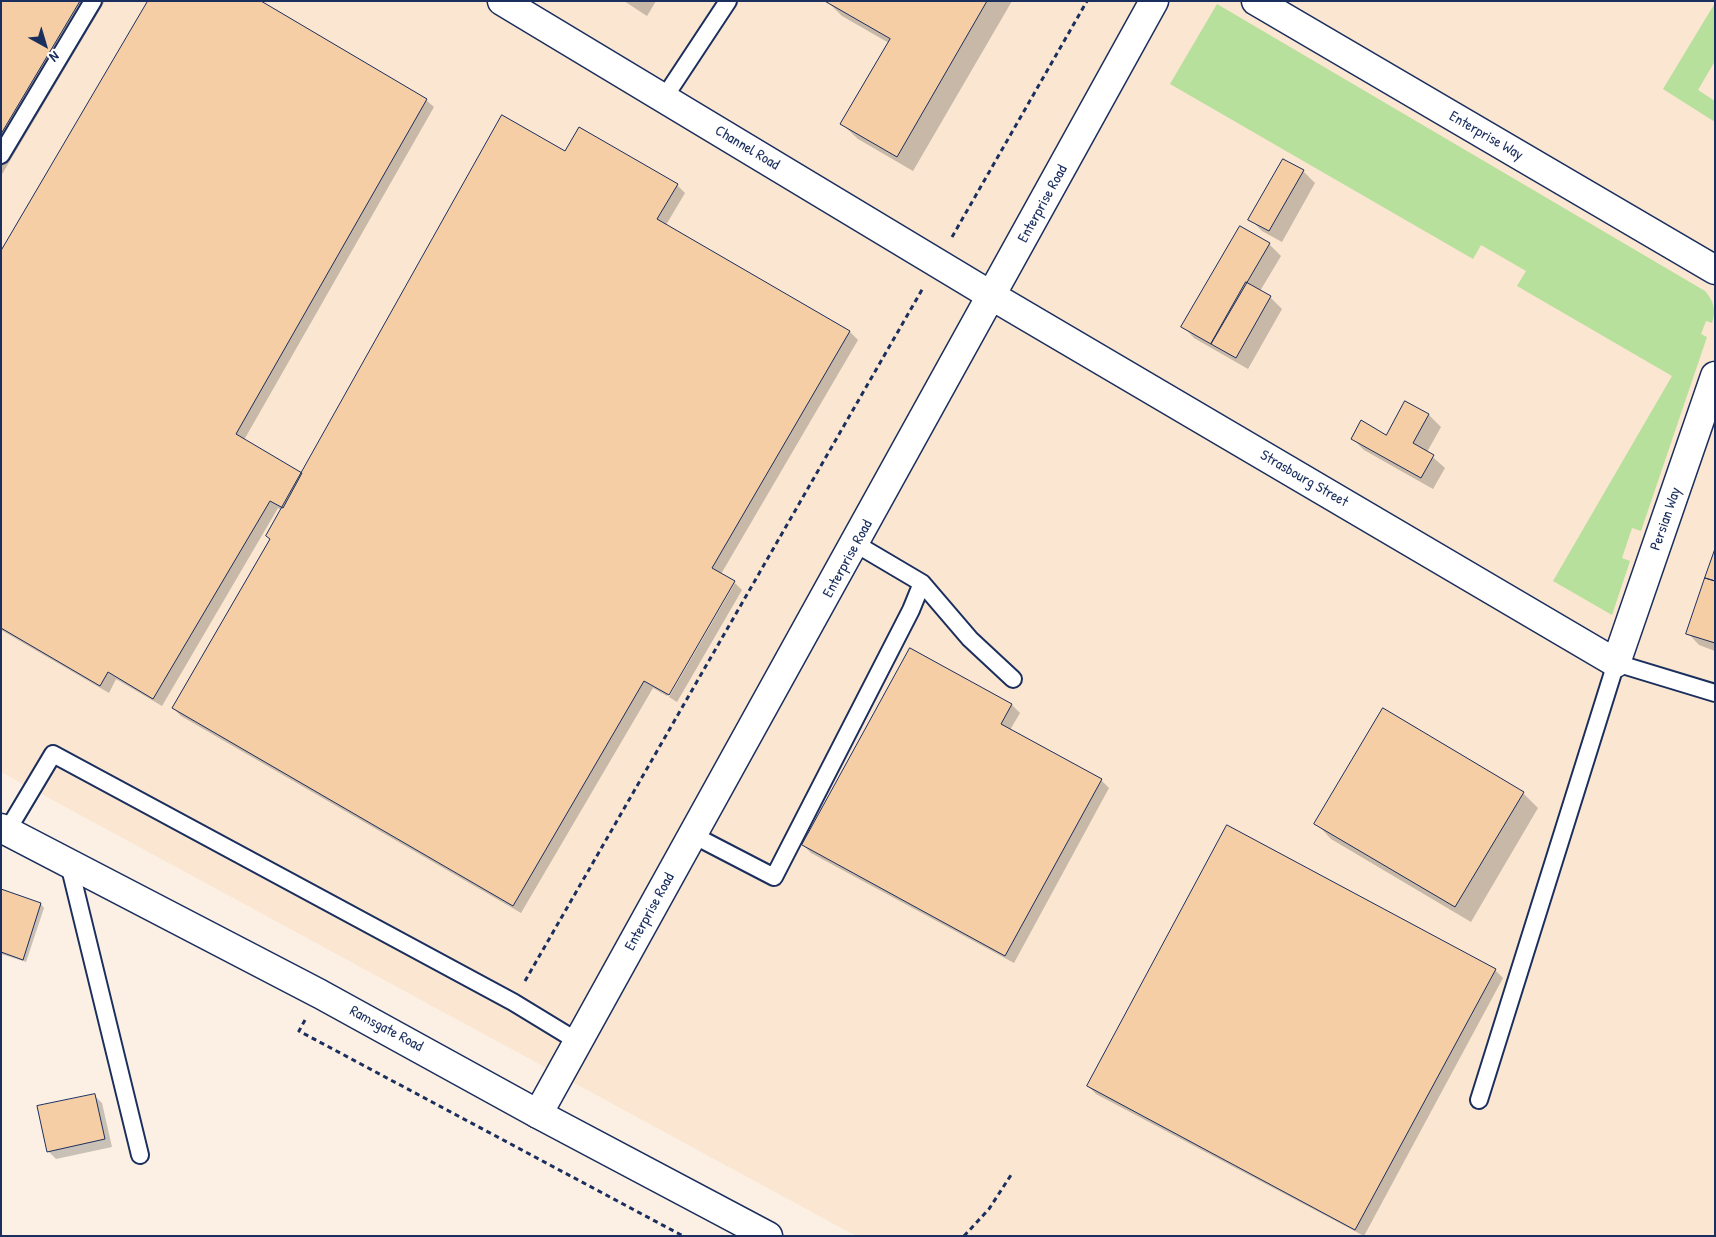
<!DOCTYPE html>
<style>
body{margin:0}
#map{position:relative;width:1716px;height:1237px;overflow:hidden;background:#fcf0e4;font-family:"Patrick Hand",sans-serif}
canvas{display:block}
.frame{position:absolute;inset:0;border:2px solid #1b2f5e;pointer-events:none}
.north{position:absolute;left:20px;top:20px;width:50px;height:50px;-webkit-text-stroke:4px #fff;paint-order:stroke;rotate:141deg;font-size:14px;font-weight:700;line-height:20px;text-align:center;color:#1b2f5e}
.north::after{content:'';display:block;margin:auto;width:18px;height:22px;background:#1b2f5e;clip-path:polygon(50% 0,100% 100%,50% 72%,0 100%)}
</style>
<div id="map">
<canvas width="1716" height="1237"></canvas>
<div class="frame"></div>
<div class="north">N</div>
</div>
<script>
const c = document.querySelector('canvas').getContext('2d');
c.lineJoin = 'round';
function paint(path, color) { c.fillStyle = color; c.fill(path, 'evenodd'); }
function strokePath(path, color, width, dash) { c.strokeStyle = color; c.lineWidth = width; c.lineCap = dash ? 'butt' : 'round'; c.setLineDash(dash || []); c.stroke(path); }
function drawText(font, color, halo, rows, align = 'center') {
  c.font = font + ' "Patrick Hand",sans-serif'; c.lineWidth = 4.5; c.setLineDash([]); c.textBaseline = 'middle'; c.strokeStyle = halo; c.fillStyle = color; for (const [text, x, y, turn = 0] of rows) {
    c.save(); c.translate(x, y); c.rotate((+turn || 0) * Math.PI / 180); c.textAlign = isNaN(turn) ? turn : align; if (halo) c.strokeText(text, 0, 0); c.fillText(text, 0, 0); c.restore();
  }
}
paint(new Path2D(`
 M1,1H1715V1236H856L1,772Z`), '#fae6d1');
paint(new Path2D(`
 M1715,3V61L1698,90L1715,101V122L1663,89Z
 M1217,4L1705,291C1714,301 1716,310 1712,323L1706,321L1701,334L1707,337L1641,531L1632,528L1622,558L1630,561L1612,615L1553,581L1672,376L1517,286L1526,271L1481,245L1473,259L1170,84Z`), '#b7e09c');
paint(new Path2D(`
 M1,1H105L1,176Z
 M624,1H656L647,16Z
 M827,1H1012L913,171L858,139L842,124L889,43L842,16Z
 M426,100L434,107L244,440L302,475L565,153L677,185L685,193L666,225L850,332L858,340L721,574L735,582L667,696L653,688L521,913L181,716L173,708L271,540L283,511L278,508L162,706L116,679L109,693L1,630V253Z
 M1303,171L1315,183L1282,242L1262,231L1250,219Z
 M1269,244L1281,256L1260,291L1270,297L1282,309L1248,369L1194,338L1183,326Z
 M1406,402L1429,415L1441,427L1427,452L1445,468L1433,489L1364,450L1352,438L1386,436Z
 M1715,553V651L1699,645L1688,633Z
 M735,583L742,590L677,702L669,697Z
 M910,650L1012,705L1020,713L1010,730L1101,780L1109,788L1014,963L811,853L803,845Z
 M1523,793L1538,808L1471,922L1331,839L1316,823Z
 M1,891L41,904L44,908L26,962L1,954Z
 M1495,970L1503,978L1364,1236L1096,1094L1088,1086Z
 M94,1095L102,1103L112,1147L56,1159L48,1151Z`), '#0003');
const building = new Path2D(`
 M1,1H80L1,134Z
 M148,1H261L427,99L236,434L302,473L283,508L270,501L153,699L108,672L100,686L1,628V251Z
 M825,1H987L897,157L840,124L890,39Z
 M502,115L565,151L579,127L678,184L657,219L850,331L712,568L735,581L669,695L644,681L513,906L172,708L270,539L266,536Z
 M1283,159L1304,170L1269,231L1248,220Z
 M1240,226L1270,243L1211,344L1181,327Z
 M1246,282L1271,296L1236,358L1211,344Z
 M1405,401L1429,414L1413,443L1434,455L1421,478L1351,439L1361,420L1386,435Z
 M1715,549V581L1705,578Z
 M1705,578L1715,581V643L1686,634Z
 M910,648L1012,704L1001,724L1102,779L1005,956L802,845Z
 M1383,708L1524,792L1455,907L1314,824Z
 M1227,825L1496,969L1355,1230L1087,1086Z
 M1,889L41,903L23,960L1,952Z
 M95,1094L105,1139L47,1152L37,1106Z`);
paint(building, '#f6cea5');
strokePath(building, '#1b2f5e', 1);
const service = new Path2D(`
 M664,98L728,1
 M1,155L93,1
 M856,544L922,583L970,639L1013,679
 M7,831L53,754L513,1002L577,1041
 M693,835L774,877L911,610L922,583
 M69,864L140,1155
 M1479,1100L1616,663L1715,693`);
const minor = new Path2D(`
 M502,1L992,296L1616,663L1715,376
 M1256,1L1715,270
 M538,1114L1154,1`);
const primary = new Path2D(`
 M1,828L320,994L538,1114L768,1236`);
strokePath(service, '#1b2f5e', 20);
strokePath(minor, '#1b2f5e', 31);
strokePath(primary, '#1b2f5e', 31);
strokePath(new Path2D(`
 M952,237L1087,1
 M525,981L923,288
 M305,1020L299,1031L683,1236
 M964,1236L989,1209L1011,1175`), '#1b2f5e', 3, [5, 4]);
strokePath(service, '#fff', 16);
strokePath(minor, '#fff', 28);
strokePath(primary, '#fff', 28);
drawText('15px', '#1b2f5e', '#fff', [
 ["Enterprise Way",1486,136,30],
 ["Channel Road",747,148,31],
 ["Enterprise Road",1043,204,-61],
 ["Strasbourg Street",1304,479,30],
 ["Persian Way",1666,519,-71],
 ["Enterprise Road",848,559,-61],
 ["Enterprise Road",650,912,-61],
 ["Ramsgate Road",386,1029,28]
]);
</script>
